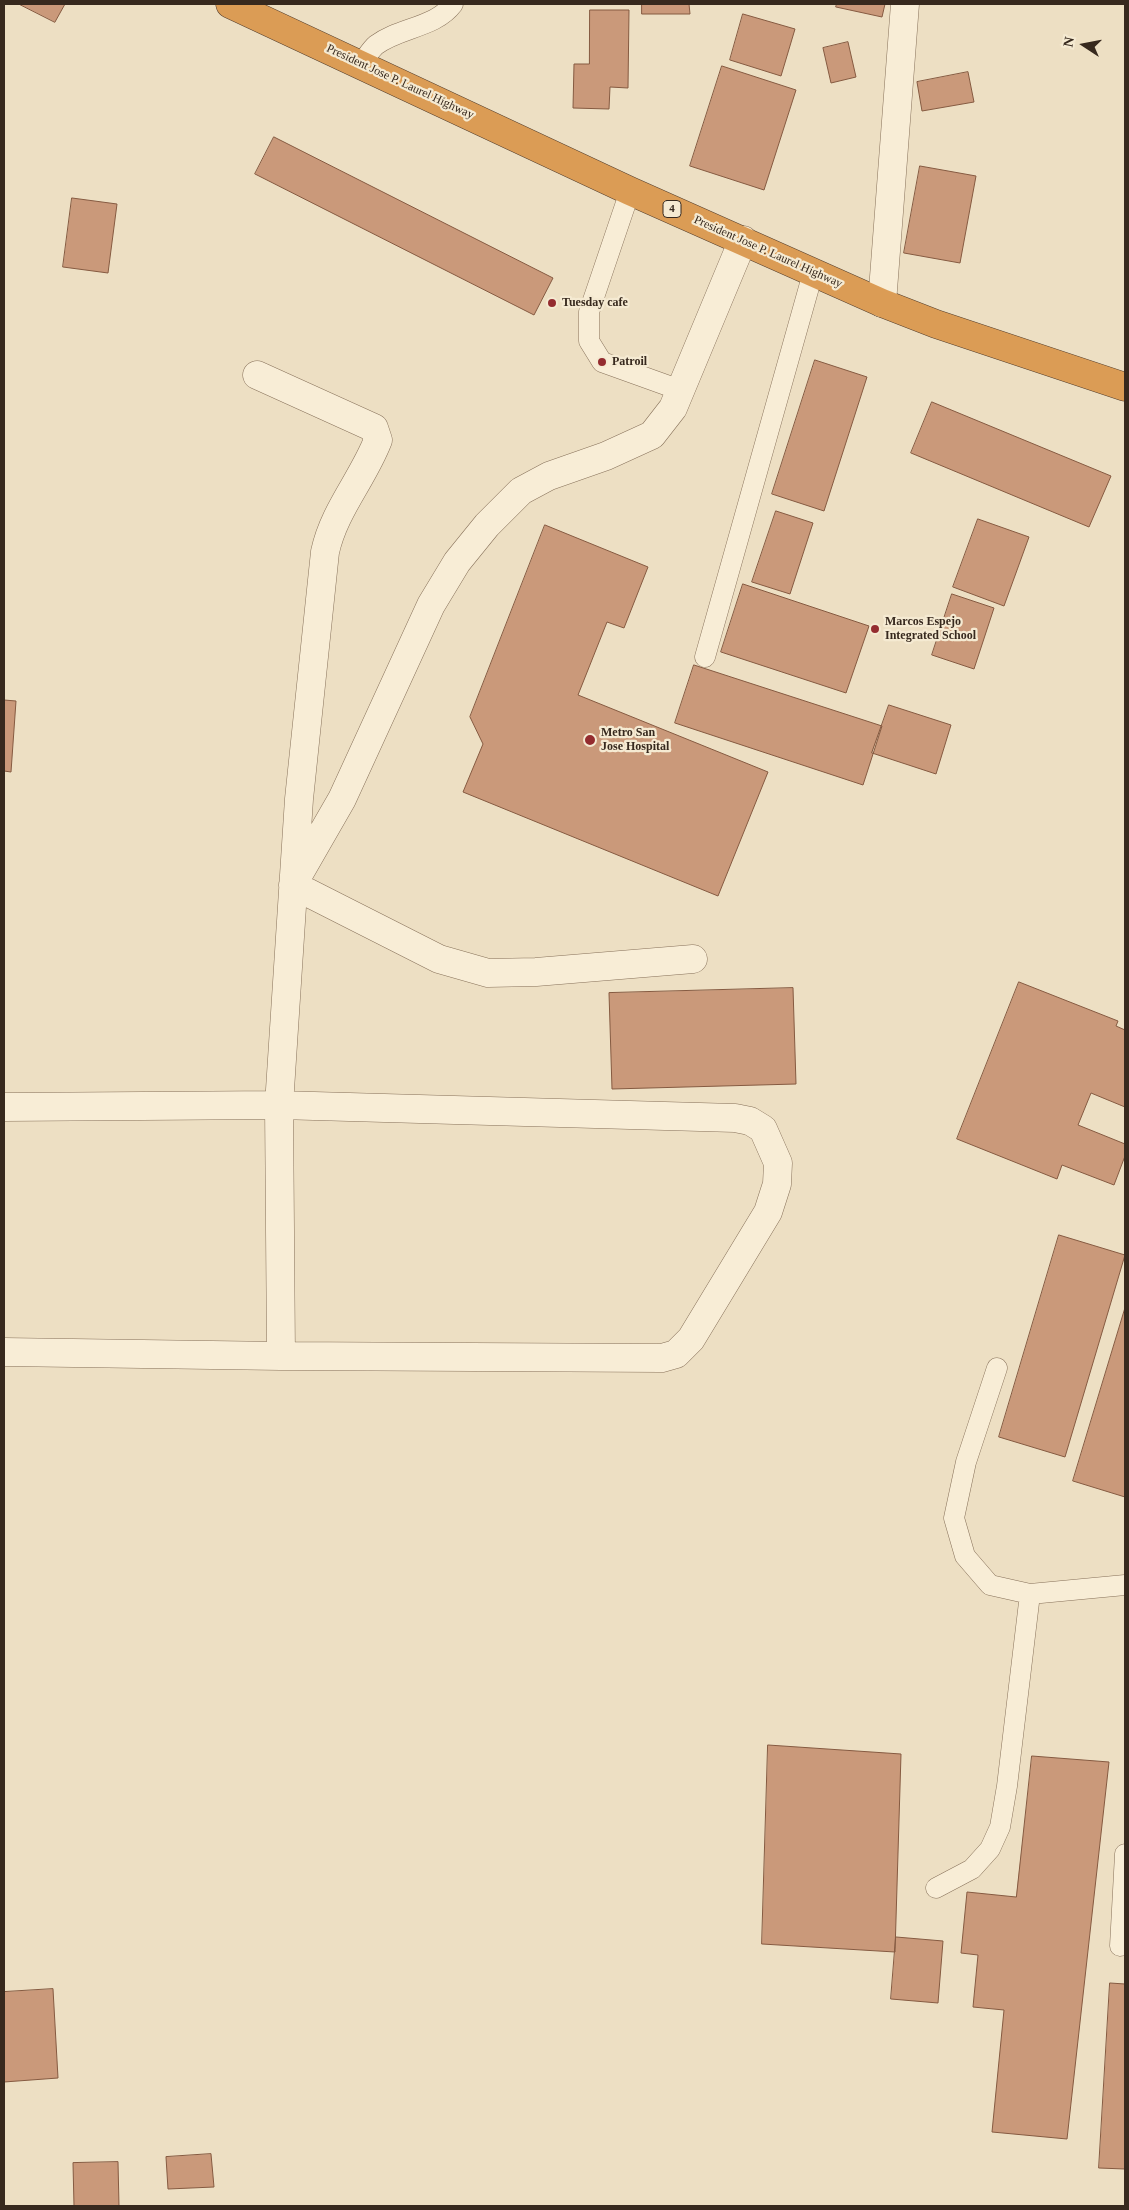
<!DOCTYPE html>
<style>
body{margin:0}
#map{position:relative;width:1129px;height:2210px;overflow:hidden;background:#eddfc3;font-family:Georgia,serif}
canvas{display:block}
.frame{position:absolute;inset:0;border:5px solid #37291e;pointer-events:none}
.north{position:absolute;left:1059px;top:20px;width:50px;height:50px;-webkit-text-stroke:4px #f5ead2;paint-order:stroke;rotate:281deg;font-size:14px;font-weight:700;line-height:20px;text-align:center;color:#37291e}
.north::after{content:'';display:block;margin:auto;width:18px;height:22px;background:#37291e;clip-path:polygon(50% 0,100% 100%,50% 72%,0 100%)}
</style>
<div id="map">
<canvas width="1129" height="2210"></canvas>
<div class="frame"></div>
<div class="north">N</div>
</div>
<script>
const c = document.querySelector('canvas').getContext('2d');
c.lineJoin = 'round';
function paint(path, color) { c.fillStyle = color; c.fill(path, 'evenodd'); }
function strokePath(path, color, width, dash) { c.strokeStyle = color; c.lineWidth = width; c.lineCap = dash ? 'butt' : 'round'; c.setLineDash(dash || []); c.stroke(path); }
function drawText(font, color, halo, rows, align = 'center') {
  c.font = font + ' Georgia,serif'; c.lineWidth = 4.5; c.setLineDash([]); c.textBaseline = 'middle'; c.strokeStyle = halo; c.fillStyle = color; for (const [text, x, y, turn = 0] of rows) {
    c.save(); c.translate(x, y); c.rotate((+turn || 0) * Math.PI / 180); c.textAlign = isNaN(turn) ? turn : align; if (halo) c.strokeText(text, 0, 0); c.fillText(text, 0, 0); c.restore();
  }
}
const building = new Path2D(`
 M19,4H65L55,22Z
 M642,4H689L690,14H642Z
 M837,4H885L882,17L836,7Z
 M590,10H629L628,88L610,87L609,109L573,108L574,64H589Z
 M743,14L795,29L781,76L730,60Z
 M848,42L856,77L831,83L823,48Z
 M722,66L796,90L764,190L690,166Z
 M968,72L974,102L922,111L917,82Z
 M274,137L553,278L534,315L255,174Z
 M920,166L976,176L960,263L904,253Z
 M72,198L117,204L108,273L63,267Z
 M815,360L867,377L824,511L772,494Z
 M932,402L1111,476L1089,527L911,453Z
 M776,511L813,523L790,594L752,582Z
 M978,519L1029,537L1004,606L953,587Z
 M545,525L648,567L624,628L607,622L578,695L768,772L718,896L463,792L483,744L470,717Z
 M743,584L869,626L846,693L721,652Z
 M952,594L994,608L974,669L932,655Z
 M694,665L882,726L863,785L675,723Z
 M4,700L16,701L11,772L4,771Z
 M889,705L951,725L936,774L872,753Z
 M1019,982L1118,1021L1116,1026L1125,1030V1107L1091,1093L1078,1125L1125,1144V1156L1114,1185L1062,1165L1057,1179L957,1139Z
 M793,988L796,1084L612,1089L609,993Z
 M1059,1235L1125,1255L1065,1457L999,1437Z
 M1125,1308V1497L1073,1481Z
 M768,1745L901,1754L895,1952L762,1944Z
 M1032,1756L1109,1762L1067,2139L992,2132L1004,2010L973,2007L978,1955L961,1953L967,1892L1016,1897Z
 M896,1937L943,1941L938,2003L891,1999Z
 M1110,1983L1125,1984V2169L1099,2168Z
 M53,1989L58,2078L4,2082V1992Z
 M211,2154L214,2187L168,2189L166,2157Z
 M118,2162L119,2206H74L73,2163Z`);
paint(building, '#ca997a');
strokePath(building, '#855a41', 1);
const lane = new Path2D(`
 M361,64C366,58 371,49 376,45C400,27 435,28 453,4
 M630,191L589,312V341L602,362L680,390
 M705,657L813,273
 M997,1368L966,1462L954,1518L965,1556L990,1585L1030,1594L1125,1585
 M936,1888L972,1869L990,1849L1000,1827L1007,1786L1030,1594
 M1120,1946L1125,1854`);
const street = new Path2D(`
 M882,303L905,4
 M257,375L374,428L378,440C363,479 334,510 325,552L299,799L279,1105L281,1356
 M296,879L342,799L431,605L457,562L487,525L521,491L549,476L606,456L652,435L673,408L743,240
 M293,885L439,959L488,973L536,972L693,959
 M4,1107L279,1105L735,1118L750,1121L763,1129L778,1163L777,1184L768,1212L691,1339L676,1354L662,1358L281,1356L4,1352`);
const highway = new Path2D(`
 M230,4L630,191L882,303L936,324L1125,387`);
strokePath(lane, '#87715a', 21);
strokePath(street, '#87715a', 29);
strokePath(highway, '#543f2e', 29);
strokePath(lane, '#f8edd6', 20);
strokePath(street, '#f8edd6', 28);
strokePath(highway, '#db9c55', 28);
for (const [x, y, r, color] of [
 [552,303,5,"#942c2f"],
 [602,362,5,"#942c2f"],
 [875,629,5,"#942c2f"],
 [590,740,6,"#942c2f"]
]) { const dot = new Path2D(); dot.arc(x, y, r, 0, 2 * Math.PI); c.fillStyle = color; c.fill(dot); strokePath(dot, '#f5ead2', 2); }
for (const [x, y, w] of [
 [672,209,18]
]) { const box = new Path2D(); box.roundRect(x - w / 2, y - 8.5, w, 17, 4); c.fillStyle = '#f5ead2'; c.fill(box); strokePath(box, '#37291e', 1); }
drawText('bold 11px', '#37291e', null, [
 ["4",672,209]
]);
drawText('12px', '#37291e', '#f5ead2', [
 ["President Jose P. Laurel Highway",400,82,25],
 ["President Jose P. Laurel Highway",768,252,24]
]);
drawText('bold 12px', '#37291e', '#f5ead2', [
 ["Tuesday cafe",562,303],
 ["Patroil",612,362],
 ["Marcos Espejo",885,622],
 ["Integrated School",885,636],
 ["Metro San",601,733],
 ["Jose Hospital",601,747]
], 'left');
</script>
